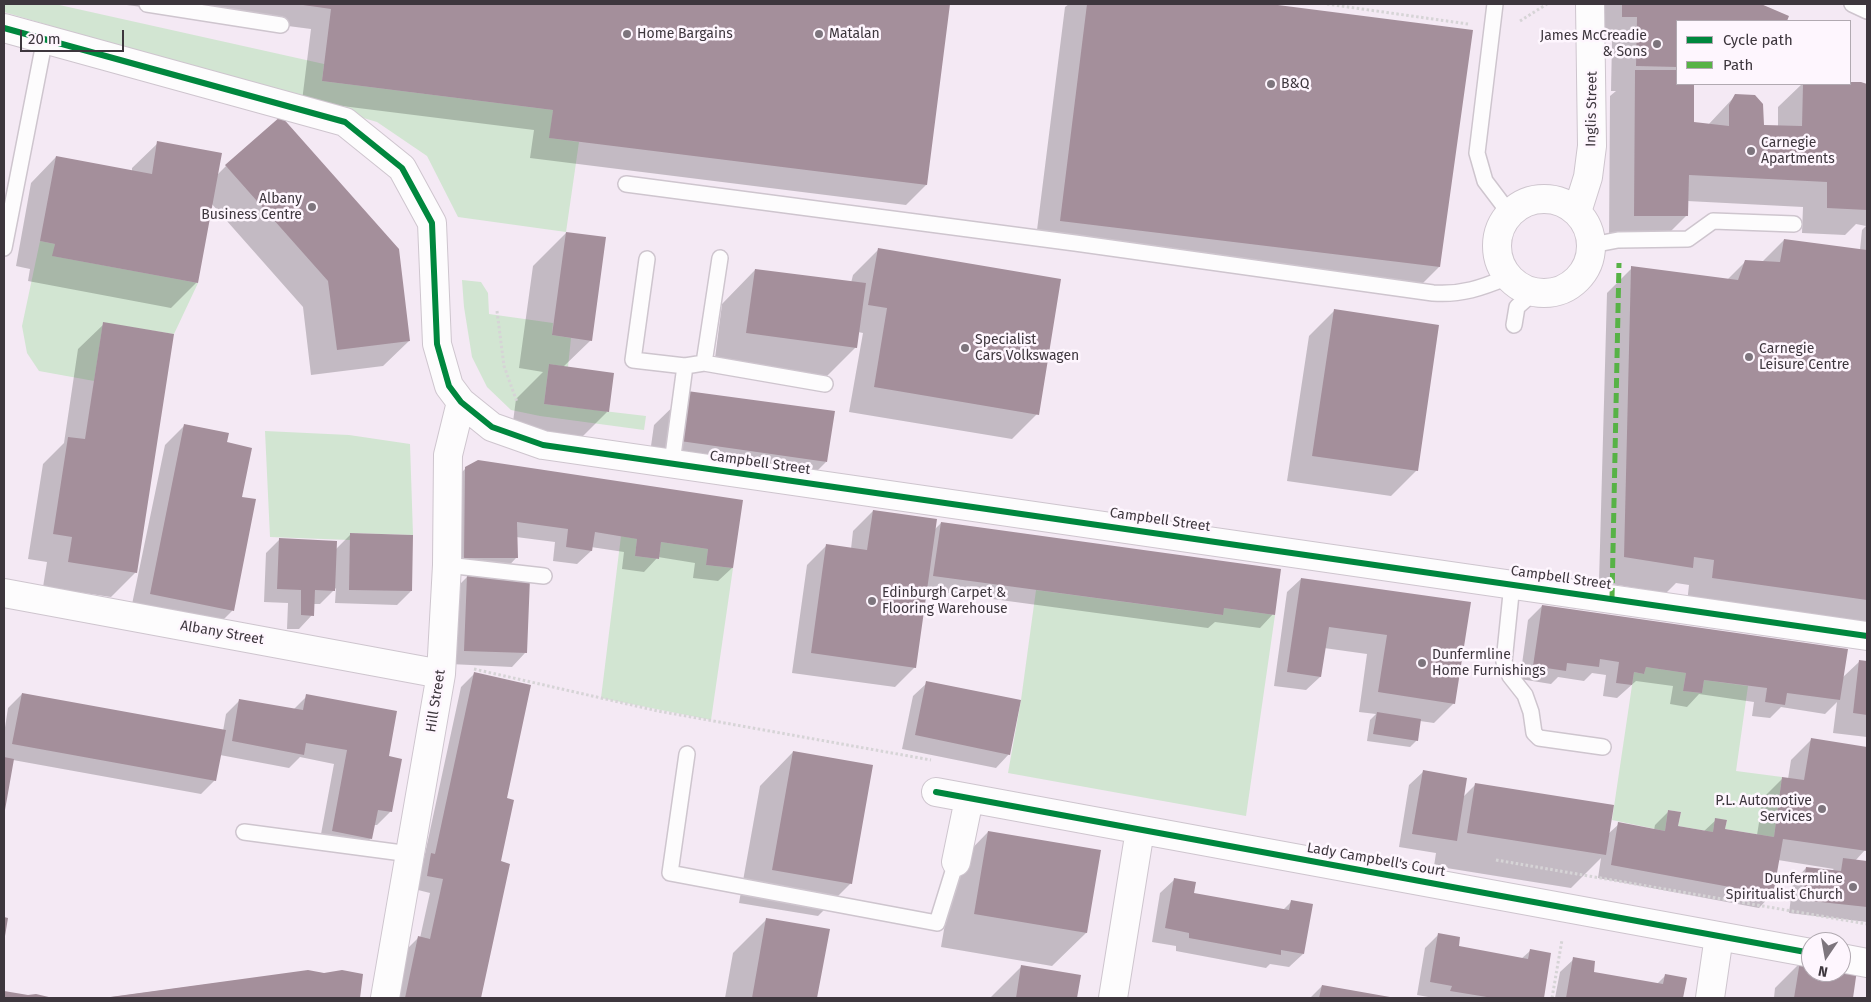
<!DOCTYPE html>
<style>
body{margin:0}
#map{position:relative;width:1871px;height:1002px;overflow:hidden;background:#f4e9f4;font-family:"Fira Sans",sans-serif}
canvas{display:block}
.frame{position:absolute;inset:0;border:5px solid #3d363d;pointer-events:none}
.legend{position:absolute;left:1676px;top:20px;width:175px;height:65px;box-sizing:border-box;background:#fef6fe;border:1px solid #b1a9b1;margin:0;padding:6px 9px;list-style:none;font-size:15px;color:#3d363d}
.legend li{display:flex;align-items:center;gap:10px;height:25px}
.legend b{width:25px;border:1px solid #b1a9b1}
.north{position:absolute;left:1801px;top:932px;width:50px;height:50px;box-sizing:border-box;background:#fef6fe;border:1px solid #b1a9b1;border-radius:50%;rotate:192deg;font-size:14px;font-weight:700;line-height:20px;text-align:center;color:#3d363d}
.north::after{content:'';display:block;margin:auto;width:18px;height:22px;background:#7d757d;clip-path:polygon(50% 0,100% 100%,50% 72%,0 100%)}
.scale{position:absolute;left:20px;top:30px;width:104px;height:22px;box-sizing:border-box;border:2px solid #3d363d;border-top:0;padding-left:6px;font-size:15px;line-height:18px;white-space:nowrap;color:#3d363d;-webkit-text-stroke:4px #fef6fe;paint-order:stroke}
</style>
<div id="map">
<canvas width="1871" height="1002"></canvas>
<div class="frame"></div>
<ul class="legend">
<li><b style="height:6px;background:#00873e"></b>Cycle path</li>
<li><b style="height:6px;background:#57b246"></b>Path</li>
</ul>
<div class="north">N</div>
<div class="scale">20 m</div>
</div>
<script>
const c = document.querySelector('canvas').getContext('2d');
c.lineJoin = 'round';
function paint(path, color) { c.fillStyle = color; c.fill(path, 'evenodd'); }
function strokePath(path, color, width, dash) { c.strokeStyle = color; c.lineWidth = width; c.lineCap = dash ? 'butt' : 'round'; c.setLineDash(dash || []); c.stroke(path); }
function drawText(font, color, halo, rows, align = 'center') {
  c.font = font + ' "Fira Sans",sans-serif'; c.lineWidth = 5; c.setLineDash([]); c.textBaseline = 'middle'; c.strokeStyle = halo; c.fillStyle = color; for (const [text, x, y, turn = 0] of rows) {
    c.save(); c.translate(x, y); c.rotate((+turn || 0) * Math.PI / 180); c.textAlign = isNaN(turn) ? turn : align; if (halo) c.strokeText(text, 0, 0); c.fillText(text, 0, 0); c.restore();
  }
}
paint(new Path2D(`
 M4,4H55L324,64L322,81L553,110L550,138L579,142L566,232L458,217L427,156L377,122L4,12Z
 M40,241L55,244L53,256L198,283L174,334L103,323L94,381L39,371L27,353L22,326Z
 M462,280L481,282L488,293L489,314L553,323L552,335L571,338L568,367L549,364L544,404L646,416L644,430L540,416L511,410L487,387L472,357L464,307Z
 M265,431L349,435L410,444L413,535L350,533V540L270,537Z
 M621,536L637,539L635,556L659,559L661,542L708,549L706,565L733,568L711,720L601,698Z
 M1036,590L1222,615L1224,608L1275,615L1246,816L1008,773L1021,700Z
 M1646,667L1686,673L1683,691L1702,693L1704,680L1748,686L1736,771L1782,777L1774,837L1725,829L1727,820L1715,819L1713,832L1678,826L1681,812L1668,810L1665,831L1612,820L1634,672L1644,674Z`), '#d2e5d2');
paint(new Path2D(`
 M119,4H949L926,185L906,205L530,158L534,130L302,101L311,29Z
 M1069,4H1260L1472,31L1439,267L1414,292L1035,246L1065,7Z
 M1598,4H1758L1787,17L1785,21H1677V84H1693L1692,123L1708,125L1736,95L1763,126L1778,127V107L1802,84L1861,83L1867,86V629L1687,603L1689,585L1676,583L1666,593L1599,582L1607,293L1632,268L1727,280L1746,261L1762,262L1784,240L1860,250L1862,230L1866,226L1856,224L1845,235L1802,233L1803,207L1687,201V215L1662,240L1609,241L1610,96L1616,91H1611L1612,42H1597Z
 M158,143L216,176L226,166L409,341L383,366L311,375L303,307L211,203L197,282L171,308L28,281L30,269L16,266L31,183L56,157L132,171V168Z
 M566,233L591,340L563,367L607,412L574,445L511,437L516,399L543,372L519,368L533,266Z
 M878,250L1037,414L1012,439L849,412L863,333L858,332L856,347L822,381L714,366L722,304L755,270L851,283L853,275Z
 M1334,311L1417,470L1391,496L1287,481L1309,336Z
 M104,324L136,572L111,597L43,587L47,562L28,559L43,464L64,443L78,349Z
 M688,392L826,462L793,495L647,474L654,425Z
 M185,425L226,443L241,498L232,611L212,631L130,614L165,445Z
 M466,468L742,501L732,568L718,581L693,578L695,563L658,557L644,572L622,569L624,552L591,547V551L577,564L553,561L555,542L516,537V558L503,572L451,571L452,482Z
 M873,511L934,530L941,523L1273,614L1260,628L1215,622L1208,628L926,590L915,667L895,687L792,673L807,565L827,545L851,549L853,531Z
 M350,535L411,591L397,605L335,603L336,588L320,604H313L312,615L299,629H287L288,603L264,602L266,553L280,539L335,550Z
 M467,577L525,653L512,667L450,664L454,590Z
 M1301,579L1469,604L1454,703L1434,723L1420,721L1417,740L1410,747L1367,741L1370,720L1376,714L1359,712L1367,654L1324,648L1320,677L1306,690L1274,686L1287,592Z
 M1542,606L1842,678L1860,661L1867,662V737L1833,733L1837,702L1825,714L1781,707L1770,718L1752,716L1754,702L1699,694L1687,707L1670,704L1673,686L1636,681L1617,698L1603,696L1606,675L1592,673L1584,681L1558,677L1551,684L1520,679L1528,620Z
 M474,674L505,799L499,862L508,865L480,998H395L405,951L418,938H420L430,893L414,889L418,868L423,863L461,687Z
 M927,683L1009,754L996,768L902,749L913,696Z
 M22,694L223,731L226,714L240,700L293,710L307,696L387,757L390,812L377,825H374L371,838L358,852L319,845L334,764L300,757L289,768L220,755L215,780L201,794L13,760L4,809V734L8,708Z
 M1811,740L1867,748V838L1865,850L1855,861L1867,862V922L1789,913L1793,882L1806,868L1831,871L1834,869L1778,860L1772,894L1759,908L1598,878L1601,858L1571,888L1434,866L1436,853L1399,847L1409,785L1423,772L1463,797L1476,784L1608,834L1619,824L1654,830L1655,825L1669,811L1677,827L1703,832L1716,820L1724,830L1757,835L1763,798L1783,778L1788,779L1791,760Z
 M793,752L851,883L818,916L739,903L760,786Z
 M988,832L1100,852L1086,933L1052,966L941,947L955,866Z
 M1174,880L1193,894L1283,910L1291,902L1303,954L1289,967L1270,964L1266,968L1176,951V946L1152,942L1160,893Z
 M767,919L828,930L816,998H725L733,953Z
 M1439,934L1457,947L1521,959L1530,951L1550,954L1542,998H1434L1417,995L1425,948Z
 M1574,959L1592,973L1657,984L1665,976L1685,979L1682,998H1555L1560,972Z
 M1801,962L1811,972L1856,971L1852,998H1774L1775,988Z
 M1022,966L1080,976L1076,998H990Z
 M308,971L362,979L359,998H104Z
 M1322,986L1388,998H1310Z
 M4,993L28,997L36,996L51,998H4Z`), '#0003');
paint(new Path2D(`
 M296,4H950L927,185L549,138L553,110L322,81L331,9Z
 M1087,4H1270L1473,30L1440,267L1060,221Z
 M1622,4H1761L1789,16L1787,21H1677V67L1636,66L1637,17H1622Z
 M1635,70H1677V84H1694V122L1729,126V105L1735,94L1755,95L1763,104L1764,125L1802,126L1803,84H1850V82H1861L1867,84V210L1827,208V182L1689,175L1688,216H1634Z
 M281,116L399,249L410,341L337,350L328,281L225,165Z
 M157,141L222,153L198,283L52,256L55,244L40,241L56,156L152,174Z
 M566,232L606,237L592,341L552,335Z
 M1784,239L1867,250V600L1712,578L1714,560L1694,557L1693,568L1624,557L1631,266L1738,280L1745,260L1780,262Z
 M878,248L1061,279L1039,415L874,387L887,308L868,305Z
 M755,269L866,283L857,348L746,333Z
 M1334,309L1439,325L1418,471L1312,456Z
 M103,322L174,334L137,573L68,562L72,537L53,534L68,437L85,439Z
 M549,364L614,373L609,412L544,404Z
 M687,391L835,411L827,462L680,441Z
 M184,424L229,433L227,442L252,448L242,497L256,499L234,611L150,594Z
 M478,460L743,500L733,568L706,565L708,549L661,542L659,559L635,556L637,539L595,532L592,551L566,547L568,529L517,522L518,558H464L465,467Z
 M873,510L937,519L916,668L811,653L826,544L867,550Z
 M941,522L1281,569L1275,615L1224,608L1223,615L933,576Z
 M350,533L413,535L412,591L349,590Z
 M279,538L337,541L335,591L315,590L314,616L301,615V590L277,589Z
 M467,575L530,578L527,653L464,651Z
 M1301,578L1471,602L1455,704L1378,692L1387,635L1329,627L1321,677L1287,672Z
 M1542,605L1848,649L1840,700L1787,693L1785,705L1765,702L1767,688L1704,680L1702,693L1683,691L1686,673L1646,667L1644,674L1634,672L1632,685L1616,683L1619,662L1600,659L1599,667L1567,663L1566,671L1533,666Z
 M1859,660L1867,661V715L1853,713Z
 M474,672L531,685L507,798L514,800L501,861L510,864L481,998H405L418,936L430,939L443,879L427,876L431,853L435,854Z
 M926,681L1021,700L1010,755L915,735Z
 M22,693L226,730L216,781L12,744Z
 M306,694L397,711L389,756L402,759L392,812L378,810L372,839L332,831L347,750L306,743L304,755L232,741L239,699L303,710Z
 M1377,712L1421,719L1418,741L1373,734Z
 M1811,738L1867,747V851L1783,839L1773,895L1611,865L1618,822L1665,831L1668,810L1681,812L1678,826L1713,832L1715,818L1727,820L1725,829L1774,837L1782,777L1804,780Z
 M793,751L873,765L852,884L772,870Z
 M4,757L14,759L5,810H4Z
 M1423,770L1467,778L1457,841L1412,834Z
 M1475,783L1614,805L1606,855L1467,833Z
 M988,831L1101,850L1087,933L974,914Z
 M1843,858L1867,861V907L1802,900L1806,867L1841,871Z
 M1174,878L1196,882L1194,893L1289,910L1291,900L1313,904L1304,954L1281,950V955L1189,938V933L1165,928Z
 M4,917L8,918L5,936H4Z
 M766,918L830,929L817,998H752Z
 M1438,933L1460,937L1459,946L1528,959L1530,949L1551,953L1544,998H1493L1450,991L1452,986L1430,982Z
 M1573,957L1595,961L1594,972L1663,984L1665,974L1687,978L1683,998H1566Z
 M1800,961L1811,962V972H1841L1857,970L1853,998H1794Z
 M1021,965L1081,975L1077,998H1016Z
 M308,970L324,973L342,970L363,974L360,998H103Z
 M1322,985L1390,997V998H1319Z
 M4,991L28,995L36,994L53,998H4Z`), '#a48f9b');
const lane = new Path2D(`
 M147,4L281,25
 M1495,4L1477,153L1485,181L1510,214
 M1852,4L1867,11
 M626,184L1075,243L1433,293C1462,295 1481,288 1508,277
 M1592,245L1618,240L1688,239L1713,221L1794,224
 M4,248L45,38
 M647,259L633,360L685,366
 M1514,325L1517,307L1533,293
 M704,363L825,384
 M672,463L685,366L704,363L720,258
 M447,565L544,576
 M1512,584L1504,662L1510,676L1525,695L1531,712L1534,733L1539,738L1603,747
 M687,754L670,873L937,923L956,862
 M244,832L410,854`);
const street = new Path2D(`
 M4,28L345,122L402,168L432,223L437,344L449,386L461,402L492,427L543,445L1867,636
 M1497 246a47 47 0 1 1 94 0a47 47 0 1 1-94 0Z
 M1577,212L1588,177L1592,146L1590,4
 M4,593L441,674
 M936,792L1811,953
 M956,862L969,799
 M1841,958L1867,963
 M385,998L441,674L447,565L448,455L461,402
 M1113,998L1140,830
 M1710,998L1719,936`);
strokePath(lane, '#cec5ce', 18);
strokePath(street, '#cec5ce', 30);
strokePath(new Path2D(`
 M1327,4L1468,24
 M1520,21L1547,4
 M497,311L504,366L517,402
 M474,669L658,711L931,760
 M1496,860L1867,924
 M1552,998L1562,940`), '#d6d4d6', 3, [2.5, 2.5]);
strokePath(lane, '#fdfcfd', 15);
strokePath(street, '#fdfcfd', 28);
strokePath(new Path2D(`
 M1612,598L1619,263`), '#57b246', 5, [10, 5]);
strokePath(new Path2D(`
 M4,28L345,122L402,168L432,223L437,344L449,386L461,402L492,427L543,445L1867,636
 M936,792L1811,953`), '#00873e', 6);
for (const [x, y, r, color] of [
 [627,34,5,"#7d757d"],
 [819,34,5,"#7d757d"],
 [1657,44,5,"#7d757d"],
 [1271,84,5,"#7d757d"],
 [1751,151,5,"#7d757d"],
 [312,207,5,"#7d757d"],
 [965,348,5,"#7d757d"],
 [1749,357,5,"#7d757d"],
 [872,601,5,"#7d757d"],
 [1422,663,5,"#7d757d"],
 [1822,809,5,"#7d757d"],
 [1853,887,5,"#7d757d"]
]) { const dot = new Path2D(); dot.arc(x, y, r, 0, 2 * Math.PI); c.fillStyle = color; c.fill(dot); strokePath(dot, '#fef6fe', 2); }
drawText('14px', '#3d363d', '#fef6fe', [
 ["Home Bargains",637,34],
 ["Matalan",829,34],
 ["James McCreadie",1647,36,"right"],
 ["& Sons",1647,52,"right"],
 ["B&Q",1281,84],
 ["Carnegie",1761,143],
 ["Apartments",1761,159],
 ["Albany",302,199,"right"],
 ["Business Centre",302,215,"right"],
 ["Specialist",975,340],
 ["Cars Volkswagen",975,356],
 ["Carnegie",1759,349],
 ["Leisure Centre",1759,365],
 ["Edinburgh Carpet &",882,593],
 ["Flooring Warehouse",882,609],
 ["Dunfermline",1432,655],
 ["Home Furnishings",1432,671],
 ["P.L. Automotive",1812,801,"right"],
 ["Services",1812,817,"right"],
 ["Dunfermline",1843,879,"right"],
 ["Spiritualist Church",1843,895,"right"]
], 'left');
drawText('14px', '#3d363d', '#fef6fe', [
 ["Inglis Street",1592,109,-89],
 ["Campbell Street",760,463,8],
 ["Campbell Street",1160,520,8],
 ["Campbell Street",1561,578,8],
 ["Albany Street",222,633,10],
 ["Hill Street",436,701,-81],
 ["Lady Campbell's Court",1376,860,10]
]);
</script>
